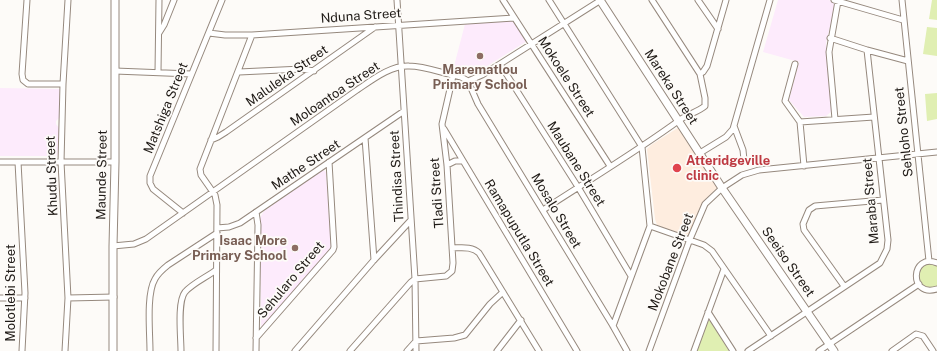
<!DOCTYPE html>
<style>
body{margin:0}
canvas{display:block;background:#fdfbf8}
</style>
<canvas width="937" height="351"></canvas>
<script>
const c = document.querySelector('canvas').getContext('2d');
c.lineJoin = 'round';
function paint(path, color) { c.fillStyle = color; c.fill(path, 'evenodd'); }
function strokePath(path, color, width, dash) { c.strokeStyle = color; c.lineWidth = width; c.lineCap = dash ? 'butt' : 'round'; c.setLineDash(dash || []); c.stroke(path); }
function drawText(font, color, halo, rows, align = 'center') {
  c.font = font + ' "Public Sans",sans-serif'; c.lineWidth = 3.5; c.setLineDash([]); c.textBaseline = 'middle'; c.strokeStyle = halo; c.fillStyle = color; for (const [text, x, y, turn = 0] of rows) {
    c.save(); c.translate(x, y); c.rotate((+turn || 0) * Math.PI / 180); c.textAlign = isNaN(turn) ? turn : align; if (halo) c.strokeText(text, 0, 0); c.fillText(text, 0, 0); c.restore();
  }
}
paint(new Path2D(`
 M679,127L718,187L704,201L691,232L686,236L657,225L655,219L647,149L651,145Z`), '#feeddf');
paint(new Path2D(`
 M778,0H828L832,1L835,6L826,43L832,111L826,116L804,117L789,100L799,62L763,52Z
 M511,21L517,25L527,41L473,75L453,70L465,24Z
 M0,88L60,89L59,118L56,121V124L59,128V152L56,156H0Z
 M323,170L326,172L331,246L329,250L262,328L261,325L260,218L264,211Z`), '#fdebfc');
paint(new Path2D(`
 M932,0H937V20L929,19Z
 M927,27L937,28V56L923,54Z
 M937,93V119L927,121L925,94Z
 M926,264H937V287C929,290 924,287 918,280L919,269Z
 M707,321H711L729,351H696Z`), '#e0efb2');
const street = new Path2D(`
 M27,0L22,74L23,80L28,84H63
 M397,0L415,279L416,351
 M503,0L610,166
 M549,0L642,147L650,226L613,326
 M698,0L718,29
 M834,0L903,20
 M902,0L929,261
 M159,33L164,25L174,0
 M209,33L225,35H252L514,18
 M830,38L867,50L908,61
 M500,64L578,187L631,276
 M795,64L785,101L800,122L804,166
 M115,71L191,74
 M158,72L159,0
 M239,72L302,69L314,71
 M700,74L703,72L707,66L726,0
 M468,81L478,104L613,326L627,351
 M835,119L829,52L838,1
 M800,122L874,117
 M734,126L743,150L744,160
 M444,129L577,351
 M365,138L374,260
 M211,140L218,137L226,132L375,27
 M700,153L726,137L733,129L770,0
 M0,162H115
 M18,162L25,293L22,351
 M447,165L455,161H462
 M543,210C589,180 636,152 681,119C688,114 698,112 705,106V98L700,74L652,0
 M183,213L153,189L150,183V176L222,0
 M650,226L704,245L712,251L771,336
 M217,228L229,227L240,223L404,111
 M113,246L134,244L146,239L357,90C372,80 391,65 409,66C427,66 443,74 461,77L468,81L482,75L500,64L601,0
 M452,248C461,248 472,246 479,253L539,351
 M937,263C911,252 908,298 937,289
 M844,286L804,230L803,224L809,210L815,206L883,200
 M0,298H25
 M68,298L114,297
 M708,312L733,351
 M256,338L333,250L334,247L329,162
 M65,351L68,298L61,162L63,84L68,0
 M150,351C150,332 146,294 155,279C158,273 163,269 168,265L217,233
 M181,351C181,337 177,302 185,292C193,283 207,277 216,270
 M216,351L217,205L215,195L201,175L200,169L252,35
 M256,351L258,225L256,212
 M295,351L374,260L411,220
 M350,351L411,282L415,279L446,276L452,271L453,263L447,165L442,124L453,76
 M407,351L416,341L454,338L465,335L490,304L503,292
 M497,351L521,320
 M649,351L690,239L705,204L722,188L742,175L759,170L937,152
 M694,351L724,269
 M748,351L880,263L887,249L888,240L867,50
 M819,351L919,284
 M892,351L916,334L923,336L933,351`);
const secondary = new Path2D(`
 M600,0L722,188L834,351
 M113,351V246L115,162V0`);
strokePath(street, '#96897e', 7);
strokePath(secondary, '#96897e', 9);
strokePath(street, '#fff', 5);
strokePath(secondary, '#fff', 7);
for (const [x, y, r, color] of [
 [480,56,4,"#8d6e63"],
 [677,168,5,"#e0444e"],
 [295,248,4,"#8d6e63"]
]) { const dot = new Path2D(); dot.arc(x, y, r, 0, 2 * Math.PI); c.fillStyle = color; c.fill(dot); strokePath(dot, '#fdfbf8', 1.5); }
drawText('13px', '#201b17', '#fdfbf8', [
 ["Nduna Street",361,16,-4],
 ["Maluleka Street",287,76,-35],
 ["Mokoele Street",566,77,57],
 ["Mareka Street",671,87,57],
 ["Moloantoa Street",335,94,-34],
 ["Matshiga Street",166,108,-68],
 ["Sehloho Street",904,132,-96],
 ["Maubane Street",576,164,58],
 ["Mathe Street",306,165,-34],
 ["Maunde Street",102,175,-89],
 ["Khudu Street",52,176,-92],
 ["Thindisa Street",397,176,-93],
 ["Tladi Street",437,193,-94],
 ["Maraba Street",871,201,-95],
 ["Mosalo Street",556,211,59],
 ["Ramapuputla Street",519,233,59],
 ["Mokobane Street",671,262,-69],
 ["Seeiso Street",788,262,55],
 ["Sehularo Street",291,280,-50],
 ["Molotlebi Street",11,293,-90]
]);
drawText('bold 13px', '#785e54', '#fdfbf8', [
 ["Marematlou",480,70],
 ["Primary School",480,85],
 ["Isaac More",287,241,"right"],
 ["Primary School",287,256,"right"]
]);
drawText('bold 13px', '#be3a42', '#fdfbf8', [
 ["Atteridgeville",686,161],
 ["clinic",686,176]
], 'left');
</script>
